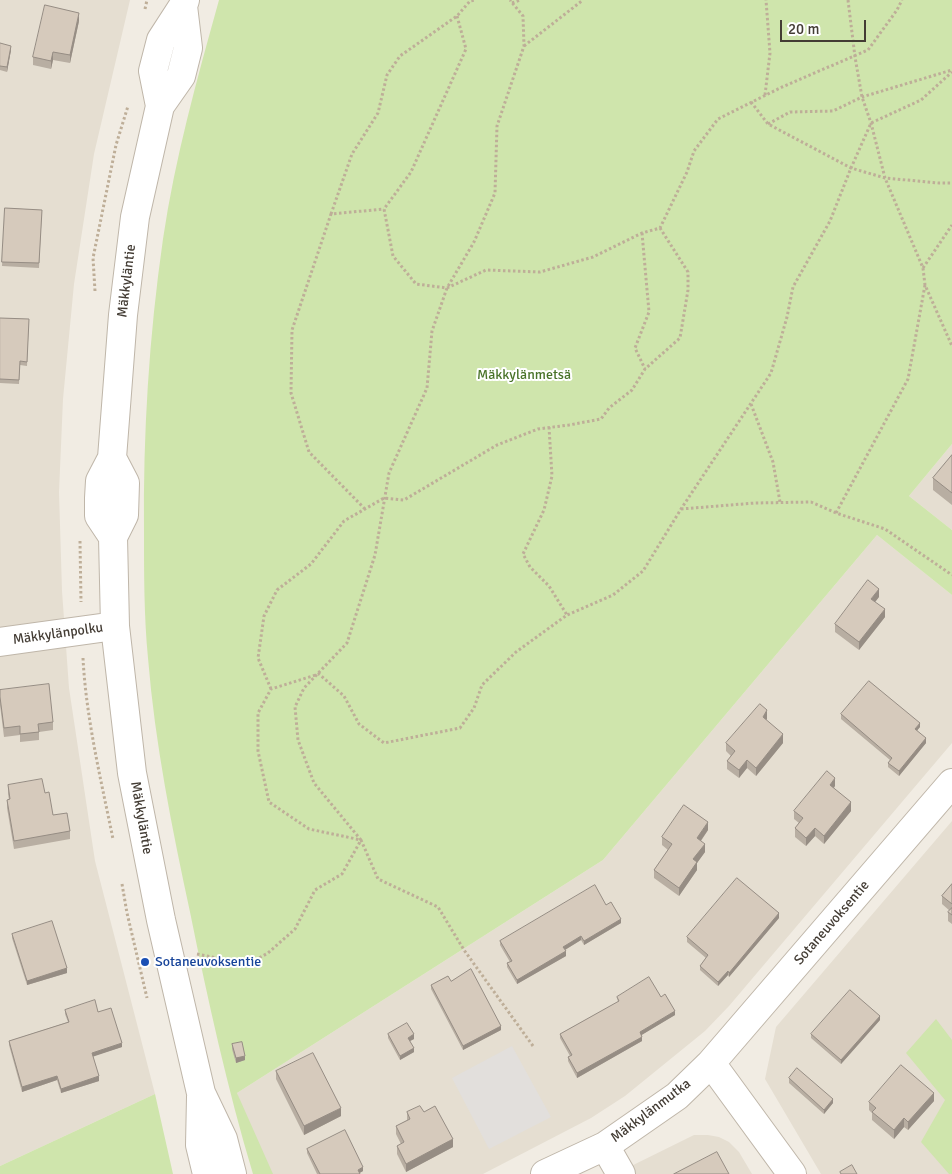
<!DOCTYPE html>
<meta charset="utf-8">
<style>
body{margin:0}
#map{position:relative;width:952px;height:1174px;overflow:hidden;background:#f1ece3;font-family:Signika,sans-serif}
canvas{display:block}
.scale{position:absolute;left:780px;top:20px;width:86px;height:22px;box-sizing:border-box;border:2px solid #433c34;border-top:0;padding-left:6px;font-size:15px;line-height:18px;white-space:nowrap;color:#433c34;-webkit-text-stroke:4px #fff;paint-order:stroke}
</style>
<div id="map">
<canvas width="952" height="1174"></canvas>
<div class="scale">20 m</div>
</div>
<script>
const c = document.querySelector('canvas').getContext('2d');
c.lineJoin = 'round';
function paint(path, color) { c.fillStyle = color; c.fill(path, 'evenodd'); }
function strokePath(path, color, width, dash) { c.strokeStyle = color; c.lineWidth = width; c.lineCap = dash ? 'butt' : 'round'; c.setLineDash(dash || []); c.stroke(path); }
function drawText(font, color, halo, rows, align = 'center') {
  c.font = font + ' Signika,sans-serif'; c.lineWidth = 4; c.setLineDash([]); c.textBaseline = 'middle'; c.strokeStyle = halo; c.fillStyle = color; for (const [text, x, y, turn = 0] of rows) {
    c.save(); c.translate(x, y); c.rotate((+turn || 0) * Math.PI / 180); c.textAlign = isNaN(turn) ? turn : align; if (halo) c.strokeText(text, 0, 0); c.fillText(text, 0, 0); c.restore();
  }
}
paint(new Path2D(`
 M0,0H130L94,154L74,284L63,399L59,492L62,591L69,688L95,861L155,1094L0,1166Z
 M952,444V530L909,496Z
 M877,535L952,595V743L729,1006L705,1031L625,1096L591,1118L483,1174H257L237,1093L603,860Z
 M952,821V1174H821L765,1079L776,1027Z
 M694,1135H708L719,1137L729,1142L739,1152L752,1174H615Z`), '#e5ded1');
paint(new Path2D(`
 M219,0H952V444L909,496L952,530V595L877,535L603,860L237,1093L273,1174H253C227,1087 208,1001 190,912C172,828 155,744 148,658C144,616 144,574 144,532C143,434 149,336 163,239C175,158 197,79 219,0Z
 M936,1019L952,1040V1174H949L921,1142L945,1100L906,1053Z
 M155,1094L173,1174H0V1166Z`), '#cfe5ac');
paint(new Path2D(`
 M512,1046L551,1117L489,1149L452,1078Z`), '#e2dfdc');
const minor = new Path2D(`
 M160,106L153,71L161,40L183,6L185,0
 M112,458L125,483L124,515L113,537L115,626L132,773L161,920L201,1093L223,1139L232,1174
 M113,537L99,516V498L100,481L112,458L123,315L135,217L160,106L181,76L188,48L183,6
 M0,642L115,626
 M711,1063L952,783
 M201,1097L200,1145L207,1174
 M605,1146L621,1174
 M545,1174L605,1146L677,1096L711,1063L792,1174`);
strokePath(minor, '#bfb6a9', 30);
strokePath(new Path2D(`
 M848,0L855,57L862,97L871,123L885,178L923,268L925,285L952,346
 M512,3L520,0
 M145,9L147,0
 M457,16L466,49L411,172L384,209L393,256L416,284L447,288L486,270L540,272L593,257L642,233L660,228L687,172L694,151L718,119L782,87L868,50L897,10L902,0
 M524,46L583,0
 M765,95L770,53L766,0
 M751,102L768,124L851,168L885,178L939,183H952
 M768,124L790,112L833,111L862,97L952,70
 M331,214L352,154L378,113L387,75L400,56L457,16L470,1L475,0
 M642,233L649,312L635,348L645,369
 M923,268L952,225
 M95,291L93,258L116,145L128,106
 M751,404L773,462L780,502
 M549,427L552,476L544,510L523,554L530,567L549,586L567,615
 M365,509L309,452L291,393L292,330L331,214L384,209
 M681,509L755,503L811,502L836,513L885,529L952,575
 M836,513L908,379L925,285
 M80,541L81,602
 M83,658C86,718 101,780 113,839
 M271,689L258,658L264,616L277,590L311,564L344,521L384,498L404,500L497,445L538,429L569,425L601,419L609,408L632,390L645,369L680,338L688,290V272L660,228
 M122,884L127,913L147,998
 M197,954L248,964L268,953L295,929L315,890L342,874L361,840L314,783L298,740L295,707L304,688L347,643L375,555L389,473L427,388L432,331L447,288L474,242L495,193L497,126L524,46L523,16L510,0
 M533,1046L464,950L438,907L378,879L361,840L309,829L269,802L258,751V713L271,689L319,674L344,696L359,724L384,743L460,728L474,708L482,685L516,652L567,615L613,595L643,571L681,509L771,373L787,317L793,287L830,221L851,168L871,123L921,100L952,72`), '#beae98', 3, [2.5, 2.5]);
strokePath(minor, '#fff', 28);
paint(new Path2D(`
 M79,21L70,63L53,60L51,69L33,65V57Z
 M0,43L11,50L7,72L0,70Z
 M5,208L42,210L39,268L2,266Z
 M0,318L29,319L27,366L20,365L19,384L0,383Z
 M952,455V505L933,490V478Z
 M879,597L875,602L885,617L859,650L835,632V624Z
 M0,690L53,722V730L39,732V740L20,742V735L4,737L0,705Z
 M841,714L920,727L917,730L926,743L899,776L888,767V763L890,760L841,719Z
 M767,719L766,720L783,743L756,776L747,768L739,778L727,769V761L731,756L726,751V743Z
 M8,785L45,793L53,815L70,831V839L14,849L7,808V800H9L8,794Z
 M835,786L834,788L851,811L824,844L815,836L806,846L795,837V828L799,823L794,819V811Z
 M708,830L701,841L705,852L697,863V870L679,896L654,878V870L668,850L662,845V837Z
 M952,884V924L948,921V912L950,911L942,904V896Z
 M606,905L621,923L584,945L581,940L565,950L566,956L517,984L507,967V963L510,962L500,945V941Z
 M779,918L729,977L728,975L718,986L700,970V966L706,958L687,942V937Z
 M12,934L67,973L27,985L12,938Z
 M451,981L501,1030L463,1050L431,989V985Z
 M617,997H661L675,1015L641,1035L642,1041L577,1078L568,1061V1057L570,1056L560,1038V1034L618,1002Z
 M65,1010L98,1012L122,1047L93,1056L99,1081L61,1093L57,1080L22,1092L9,1045V1041L68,1022L65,1014Z
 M880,1020L841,1064L811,1038V1034Z
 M388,1034L414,1039L410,1041L414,1052L400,1060L388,1038Z
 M232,1044L245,1060L236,1063L232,1049Z
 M276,1071L341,1116L304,1135L276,1079Z
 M789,1078L833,1103L824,1114L789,1083Z
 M934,1101L908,1130L904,1127L894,1139L872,1120V1113L869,1110V1102Z
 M407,1112H424L453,1147L406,1172L397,1154V1146L401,1144L396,1134V1126L407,1120Z
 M307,1149L363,1171L359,1173L360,1174H317L307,1153Z`), '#b8aea2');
paint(new Path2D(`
 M79,13V21L70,63V55Z
 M11,46V50L7,72V67Z
 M53,52V60L51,69V61Z
 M879,589V597L871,607V599Z
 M885,609V617L859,650V642Z
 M767,710V719L763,725V717Z
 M920,723V727L915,733V729Z
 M783,734V743L756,776V768Z
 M926,738V743L899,776V771Z
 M747,760V768L739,778V770Z
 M835,778V786L830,793V785Z
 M851,802V811L824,844V836Z
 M708,822V830L697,846V838Z
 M815,828V836L806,846V838Z
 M705,844V852L697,863V870L679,896V888L693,859Z
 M779,913V918L729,977V973Z
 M621,919V923L584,945V941Z
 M581,936V940L563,951V947Z
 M566,951V956L517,984V980Z
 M67,968V973L27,985V981Z
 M728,971V975L718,986V982Z
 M675,1011V1015L640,1036V1032Z
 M880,1016V1020L841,1064V1060Z
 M501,1026V1030L463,1050V1046Z
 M414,1034V1039L408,1042V1038Z
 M642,1037V1041L577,1078V1073Z
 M122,1043V1047L92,1057V1053Z
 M414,1048V1052L400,1060V1056Z
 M245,1056V1060L236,1063V1058Z
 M57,1076V1080L22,1092V1087Z
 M99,1076V1081L61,1093V1089Z
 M934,1093V1101L908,1130V1122Z
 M833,1099V1103L824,1114V1110Z
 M341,1108V1116L304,1135V1126Z
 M904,1118V1127L894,1139V1130Z
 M453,1139V1147L406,1172V1164Z
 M363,1167V1171L358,1174V1170Z`), '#968d84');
const building = new Path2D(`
 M45,5L79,13L70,55L53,52L51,61L33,57Z
 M0,43L11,46L7,67L0,66Z
 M5,208L42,210L39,263L2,262Z
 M0,318L29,319L27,362L20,361L19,380L0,379Z
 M952,455V493L933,478Z
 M868,580L879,589L871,599L885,609L859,642L835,624Z
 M869,681L920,723L915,729L926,738L899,771L888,763L892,758L841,714Z
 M49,684L53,722L38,724L39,732L20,734V726L4,728L0,697V690Z
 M760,704L767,710L763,717L783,734L756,768L747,760L739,770L727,761L735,751L726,743Z
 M827,771L835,778L830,785L851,802L824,836L815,828L806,838L795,828L803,818L794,811Z
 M42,779L45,793L49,792L53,815L67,813L70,831L14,841L7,800L10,799L8,785Z
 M684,805L708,822L697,838L705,844L693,859L697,862L679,888L654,870L672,844L662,837Z
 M737,878L779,913L729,973L728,971L718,982L700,966L708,955L687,937Z
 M952,884V904L942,896Z
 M595,885L606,905L611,902L621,919L584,941L581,936L563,947L566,951L517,980L507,963L512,961L500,941Z
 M952,908V915L948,912Z
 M52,921L67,968L27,981L12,934Z
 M471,969L501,1026L463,1046L431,985L448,976L451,981Z
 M649,977L661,997L665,994L675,1011L640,1032L642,1037L577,1073L568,1057L572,1055L560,1034L619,1001L617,997Z
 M850,990L880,1016L841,1060L811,1034Z
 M95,1000L98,1012L111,1008L122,1043L92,1053L99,1076L61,1089L57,1076L22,1087L9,1041L69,1022L65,1010Z
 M407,1023L414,1034L408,1038L414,1048L400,1056L388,1034Z
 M242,1042L245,1056L236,1058L232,1044Z
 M313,1053L341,1108L304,1126L276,1071Z
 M901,1065L934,1093L908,1122L904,1118L894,1130L872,1112L876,1108L869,1102Z
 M797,1068L833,1099L824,1110L789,1078Z
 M420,1106L424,1112L435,1106L453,1139L406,1164L397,1146L404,1142L396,1126L410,1119L407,1112Z
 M345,1130L363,1167L358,1170L360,1174H320L307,1149Z
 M717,1152L729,1174H674Z
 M852,1165L857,1174H841L840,1172Z`);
paint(building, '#d6cabc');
strokePath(building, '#968d84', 1);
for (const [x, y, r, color] of [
 [145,962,5,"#1a4fb4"]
]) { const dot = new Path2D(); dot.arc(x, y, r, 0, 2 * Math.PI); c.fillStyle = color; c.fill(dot); strokePath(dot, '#fff', 2); }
drawText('14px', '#433c34', '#fff', [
 ["Mäkkyläntie",127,281,-83],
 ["Mäkkylänpolku",58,634,-8],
 ["Mäkkyläntie",141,818,80],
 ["Sotaneuvoksentie",832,923,-49],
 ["Mäkkylänmutka",651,1111,-37]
]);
drawText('14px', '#497329', '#fff', [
 ["Mäkkylänmetsä",524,375]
]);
drawText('14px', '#164399', '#fff', [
 ["Sotaneuvoksentie",155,962]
], 'left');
</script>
